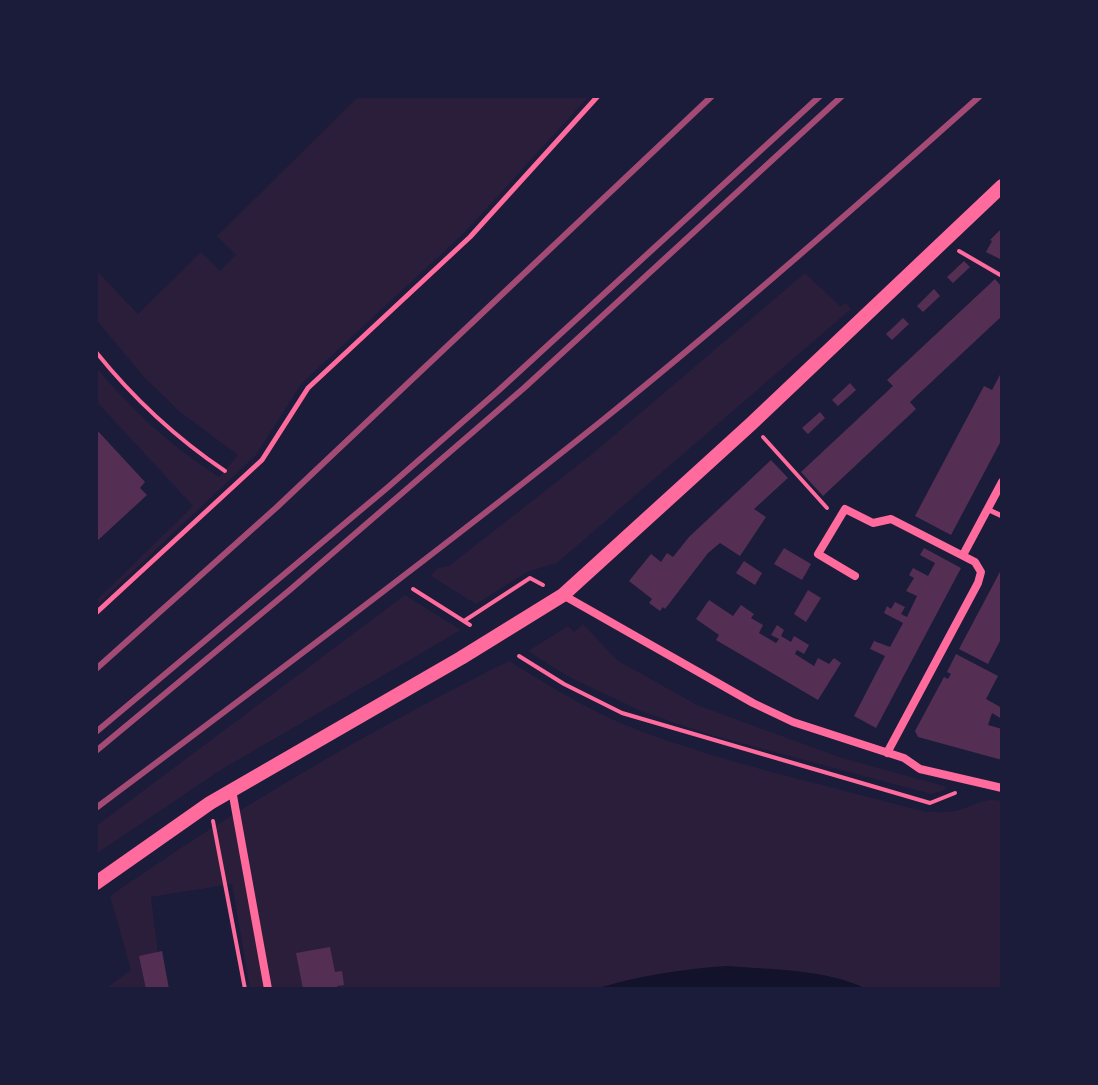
<!DOCTYPE html>
<style>
body{margin:0}
#map{position:relative;width:1098px;height:1085px;overflow:hidden;background:#1b1b3a;font-family:"Archivo Narrow",sans-serif}
canvas{display:block}
.frame{position:absolute;inset:0;border:98px solid #1b1b3a;pointer-events:none}
</style>
<div id="map">
<canvas width="1098" height="1085"></canvas>
<div class="frame"></div>
</div>
<script>
const c = document.querySelector('canvas').getContext('2d');
c.lineJoin = 'round';
function paint(path, color) { c.fillStyle = color; c.fill(path, 'evenodd'); }
function strokePath(path, color, width, dash) { c.strokeStyle = color; c.lineWidth = width; c.lineCap = dash ? 'butt' : 'round'; c.setLineDash(dash || []); c.stroke(path); }
paint(new Path2D(`
 M359,96H589L465,232L302,383L255,456L96,606V601L193,506L96,401V367C131,410 172,447 219,477L238,455L180,412L144,377L103,328L96,319V270L138,314L201,252L220,271L236,255L217,236Z
 M805,273L840,306L846,303L851,309L557,563L527,572L476,604L431,576L438,568L449,566L592,454Z
 M405,595L461,630L219,771L96,854V826Z
 M583,624L617,660L697,705L839,757L947,787L942,791L931,794L711,735L643,712L569,677L528,651L568,626L574,632Z
 M509,661C551,687 593,713 638,730C731,765 830,786 926,812C938,812 948,813 959,810C975,805 985,797 1002,801V989H867C839,976 809,972 778,970C712,965 658,970 595,989H250L232,884L151,897L158,953L149,989H105L131,970L110,896C238,807 372,729 509,661Z`), '#2a1e3b');
paint(new Path2D(`
 M727,966C775,970 824,969 867,989H595C639,976 682,969 727,966Z`), '#12122b');
paint(new Path2D(`
 M1002,228V260L986,252L992,241L990,240Z
 M964,261L970,267L953,283L947,277Z
 M995,279L1002,287V316L910,402L916,409L823,496L801,472L893,386L887,380Z
 M934,289L940,296L923,312L917,306Z
 M903,318L909,324L892,340L886,334Z
 M1002,371V439L951,535L915,516L984,386L992,390Z
 M850,383L856,390L838,406L832,400Z
 M820,412L825,418L808,434L802,428Z
 M96,429L145,482L140,488L147,495L96,542Z
 M771,460L788,478L754,509L766,517L740,556L720,543L708,553L665,609L663,607L660,611L649,603L652,599L629,581L651,554L661,562L667,553L673,557L689,537Z
 M784,548L811,564L802,580L774,564Z
 M924,548L961,568L876,728L854,716L885,656L870,649L874,641L890,647L903,623L884,613L887,606L891,609L895,602L905,607L901,614L907,617L917,596L906,591L914,578L909,575L913,568L928,576L935,563L920,555Z
 M744,561L762,573L755,585L736,573Z
 M1002,568V637L988,664L959,649Z
 M808,590L821,598L806,622L794,614Z
 M709,600L733,616L741,605L754,614L751,618L763,625L759,633L776,643L779,639L771,635L777,625L784,630L781,636L791,642L794,636L809,645L804,654L797,650L795,654L814,666L818,658L829,664L834,658L841,663L818,700L716,640L719,635L696,619Z
 M956,654L998,676L986,699L1002,708V719L992,713L988,725L1002,729V760L918,737L915,731L944,677L948,679L951,674L947,672Z
 M330,947L335,972L342,971L344,985L337,986L338,989H303L296,953Z
 M162,951L169,989H146L139,956Z`), '#542f53');
strokePath(new Path2D(`
 M959,251L1002,276
 M96,352C133,398 176,438 225,471
 M763,437L827,508
 M413,589L470,625
 M464,621L530,578L543,585
 M519,656L564,684L622,713L930,803L955,793
 M213,821L245,989`), '#ff6b9d', 4);
strokePath(new Path2D(`
 M987,509L1002,516
 M96,613L262,460L308,388L470,237L598,96`), '#ff6b9d', 5);
strokePath(new Path2D(`
 M963,555L1002,482
 M855,576L818,554L845,509L873,523L891,519L975,562L981,572L978,583L887,753
 M563,595L753,703L793,722L904,758L920,769L1002,788
 M232,790L268,989`), '#ff6b9d', 8);
strokePath(new Path2D(`
 M96,883L210,803L461,658L563,595L751,424L1002,186`), '#ff6b9d', 14);
strokePath(new Path2D(`
 M96,669L277,507L712,96
 M96,732L387,488L498,391L820,96
 M96,751L291,589L524,388L842,96
 M96,808C267,680 438,552 604,419C733,315 857,206 980,96`), '#a44b75', 6);
</script>
